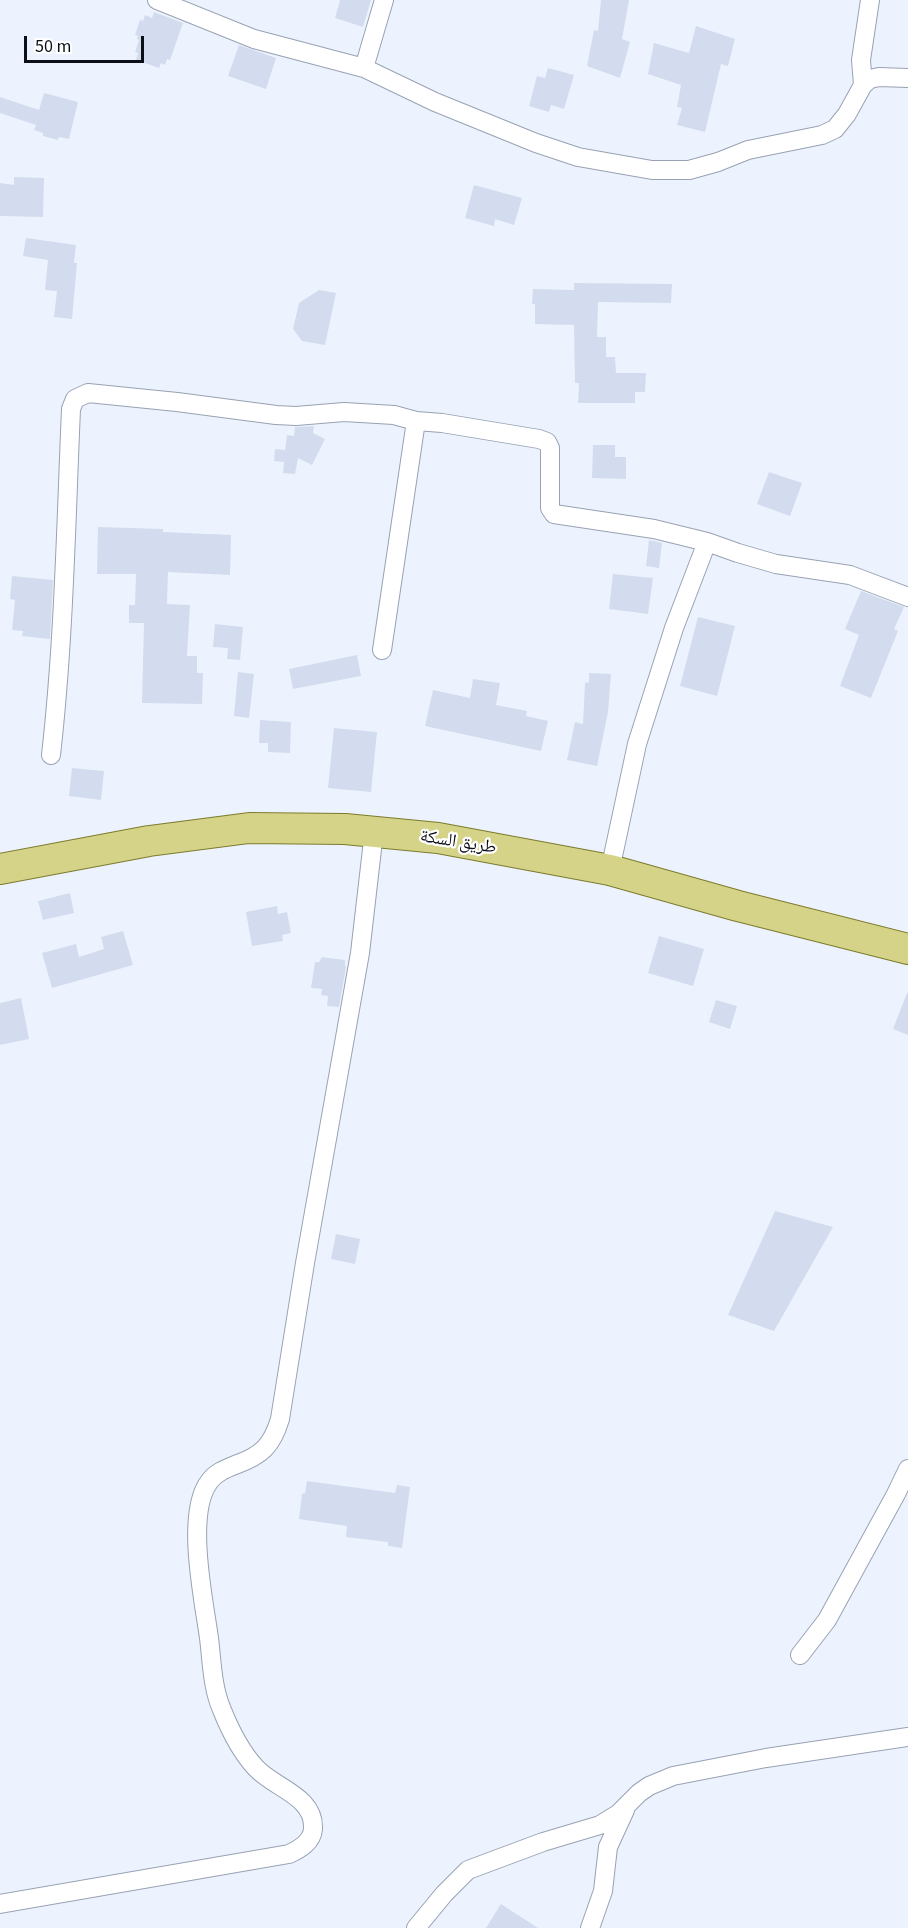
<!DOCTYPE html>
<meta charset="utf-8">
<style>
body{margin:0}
#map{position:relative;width:908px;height:1928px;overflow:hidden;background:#edf3fe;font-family:"Source Sans 3",sans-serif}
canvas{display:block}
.scale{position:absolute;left:24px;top:36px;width:120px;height:27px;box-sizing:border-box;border:3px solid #0c0f15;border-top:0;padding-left:8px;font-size:18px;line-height:21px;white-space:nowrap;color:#0c0f15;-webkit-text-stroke:4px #fff;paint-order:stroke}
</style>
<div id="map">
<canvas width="908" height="1928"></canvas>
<div class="scale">50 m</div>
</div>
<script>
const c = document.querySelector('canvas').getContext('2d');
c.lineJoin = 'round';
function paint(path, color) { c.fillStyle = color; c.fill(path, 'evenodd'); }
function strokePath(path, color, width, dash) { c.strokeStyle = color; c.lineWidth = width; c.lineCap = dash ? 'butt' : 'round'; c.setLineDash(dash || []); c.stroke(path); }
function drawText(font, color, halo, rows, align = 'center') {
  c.font = font + ' "Source Sans 3","Noto Naskh Arabic",sans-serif'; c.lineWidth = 4.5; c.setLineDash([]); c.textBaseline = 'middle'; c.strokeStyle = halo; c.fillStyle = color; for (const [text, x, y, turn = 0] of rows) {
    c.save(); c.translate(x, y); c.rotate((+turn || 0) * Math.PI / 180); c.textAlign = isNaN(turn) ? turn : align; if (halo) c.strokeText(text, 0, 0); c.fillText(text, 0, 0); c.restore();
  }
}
paint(new Path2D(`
 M340,0H371L363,27L335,18Z
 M601,0H629L622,39L630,42L620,78L587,66L594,30L598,31Z
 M154,12L183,23L170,60L167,59L165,65L161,63L159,68L136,60L138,53L135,52L139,40L137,39L138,36L135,35L140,20L143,21L145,15L152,18Z
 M696,26L735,39L728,66L721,64L705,132L677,125L682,108L677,107L681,85L648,74L654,43L689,53Z
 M239,45L276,58L266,89L228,76Z
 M548,68L574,75L564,109L551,105L549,112L529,106L537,76L545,78Z
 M44,93L78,102L69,139L59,137L58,140L43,136V133L34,130L36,125L0,113V97L39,110Z
 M14,177L44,178L43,217L0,216V183L14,185Z
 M474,185L522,198L514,225L495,219L494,226L465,218Z
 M26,238L76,245L74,263H77L72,319L54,317L57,291L45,290L48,260L23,256Z
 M574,283L672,284L671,303L598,302L597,337H606V357H615L616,373H646L645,392H635V403H578L579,383H575L574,325L535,324V304H532L533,289L574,290Z
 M319,290L336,293L325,345L302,341L293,329L299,303Z
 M314,426L313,433L325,439L312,465L298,458L295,474L283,473L284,462L274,461L275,449L285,450L287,435L294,436L295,427Z
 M593,445H615V457H626V479L592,478Z
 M769,472L802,483L790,516L757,504Z
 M98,527L163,529V532L231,535L230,575L168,572L167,604L190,605L187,656H197V673H203L202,704L142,703L144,623H129V605H135L136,574H97Z
 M649,540L662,543L659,568L646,566Z
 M613,574L653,578L648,614L609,609Z
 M12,576L53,580L50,639L22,636L23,631L12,630L15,600L10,599Z
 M861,591L904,607L894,629L898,631L871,698L840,686L859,635L845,629Z
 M698,617L735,626L717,696L680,686Z
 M215,624L243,627L240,660L227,659L228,648L213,647Z
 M357,655L361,676L293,689L289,669Z
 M238,672L254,674L249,718L234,716Z
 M589,673L611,674L608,712L597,766L567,760L575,722L583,724L585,683L589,682Z
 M473,679L500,683L496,705L527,711L526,716L548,721L541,751L425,726L433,690L470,698Z
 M260,720L291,722L290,753L268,752V743H259Z
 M334,728L377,732L371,792L328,788Z
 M72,768L104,771L101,800L69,796Z
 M70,893L74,913L43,920L38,901Z
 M277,906L278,914L287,912L291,933L282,935L283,941L252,946L246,912Z
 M123,931L133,965L52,988L42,953L76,944L79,957L104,949L101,937Z
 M659,936L704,949L693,986L648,973Z
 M322,957L345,960V966L346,967L339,1007L327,1006L328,996L321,995L322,989L311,988L315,962H319Z
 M907,993H908V1035L893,1029Z
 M21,998L29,1039L0,1045V1003Z
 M716,1000L737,1006L730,1029L709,1022Z
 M775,1211L833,1227L774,1331L728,1315Z
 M336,1234L360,1239L355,1264L331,1259Z
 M307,1481L395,1493L397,1485L410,1487L402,1548L388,1546V1542L346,1537L347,1526L299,1519L302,1494L305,1493Z
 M501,1904L538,1928H486Z`), '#d2dcee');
const street = new Path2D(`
 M157,0L254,39L364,68L435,102L536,143L578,157L652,170H689L718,162L748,150L822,135L835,129L847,114L863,85L870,79L879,77L908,78
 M364,68L384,0
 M863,85L861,60L870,0
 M382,650L416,421
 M51,755C64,640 66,524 71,409L75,399L88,393L177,402L276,415L296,416L344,412L394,415L416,421L442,423L539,439L547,442L550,448V508L554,514L654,529L707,542
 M610,870L637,744L674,628L707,542L738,553L776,564L850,575L908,597
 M800,1655L827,1620L896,1494L908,1469
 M0,1904L289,1854C300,1849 312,1842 313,1829C315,1796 274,1788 256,1768C241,1752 230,1730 222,1710C212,1687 212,1662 209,1638C204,1601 185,1514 209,1482C215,1473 225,1469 235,1465C261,1456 272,1446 280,1419L305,1263L360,953L374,832
 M416,1928L444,1894L468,1870L543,1842L600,1825L618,1814L639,1793L649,1786L673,1776L766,1758L908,1737
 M590,1928L603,1891L608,1847L625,1810`);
const primary = new Path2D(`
 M0,869L149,841L249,828L345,829L438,838L610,870L738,906L908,949`);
strokePath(street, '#98a2b3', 20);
strokePath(primary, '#7c7b2c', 32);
strokePath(street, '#fff', 18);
strokePath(primary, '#d5d388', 30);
drawText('18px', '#0c0f15', '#fff', [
 ["طريق السكة",458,843,9]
]);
</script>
